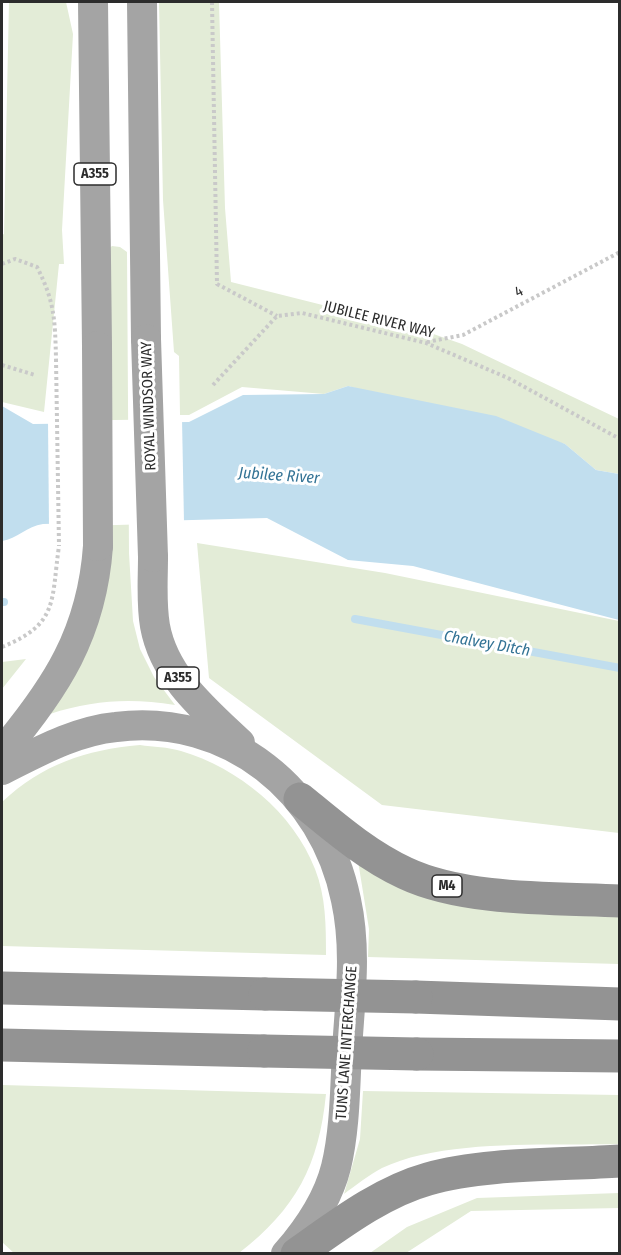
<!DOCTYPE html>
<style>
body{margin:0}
#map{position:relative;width:621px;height:1255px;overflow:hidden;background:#fff;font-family:"Fira Sans Condensed",sans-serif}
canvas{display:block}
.frame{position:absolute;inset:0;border:3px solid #2c2c2c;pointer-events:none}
</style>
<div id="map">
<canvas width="621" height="1255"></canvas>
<div class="frame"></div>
</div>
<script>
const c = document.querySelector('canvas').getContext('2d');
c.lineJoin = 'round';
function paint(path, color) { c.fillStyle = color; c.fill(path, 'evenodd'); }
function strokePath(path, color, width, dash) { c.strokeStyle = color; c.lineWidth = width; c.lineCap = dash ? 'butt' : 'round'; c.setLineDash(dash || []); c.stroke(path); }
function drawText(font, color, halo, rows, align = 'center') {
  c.font = font + ' "Fira Sans Condensed",sans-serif'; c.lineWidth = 6; c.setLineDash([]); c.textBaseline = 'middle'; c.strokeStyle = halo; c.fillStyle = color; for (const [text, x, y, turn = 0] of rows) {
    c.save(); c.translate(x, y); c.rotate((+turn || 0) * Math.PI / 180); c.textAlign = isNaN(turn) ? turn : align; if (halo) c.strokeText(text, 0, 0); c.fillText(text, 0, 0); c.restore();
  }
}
paint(new Path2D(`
 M9,2H66L73,34L62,230L64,264H59L44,412L2,402V235L4,234Z
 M159,2H219L225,208L231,282L422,330L462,344L619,419V474L596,470L565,444L348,386L324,394L242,387L189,415H180L179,356L174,352L163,200Z
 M112,246L120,247L127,252L129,553L133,621L140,649L154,677L175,705C131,698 93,700 50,714L87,645L105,252Z
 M197,543L385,573L619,621V833L382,805L209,678Z
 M26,659L2,689V662Z
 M140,745C153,747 168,747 181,751C238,768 293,812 315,869C326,897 326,926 326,955L2,946V802C43,764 85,750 140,745Z
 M358,861L619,915V964L368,957L369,929Z
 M2,1085L326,1094C319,1165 296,1209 239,1253L15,1254L2,1242Z
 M363,1091L619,1095V1144C551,1146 444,1138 382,1168C369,1175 356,1185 344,1194L360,1139Z
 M619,1193V1208L471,1211L406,1253H370L407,1227L477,1198Z`), '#e3ecd7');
paint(new Path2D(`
 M348,386L496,416L565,444L596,470L619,474V620L413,566L348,560L267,518L43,524C27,526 17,539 2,541V406L33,424L189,422L243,395L324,394Z`), '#c1deee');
paint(new Path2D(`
 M182,419L184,523L49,527L48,421Z`), '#fff');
strokePath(new Path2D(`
 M2,602H4
 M355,619L620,668`), '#c1deee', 8);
strokePath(new Path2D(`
 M212,2L217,284L277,316
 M2,264L15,259L37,267C55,302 55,321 56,359
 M427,342L463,335L620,252
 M2,365L35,375
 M213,385L277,316L302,313L426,343L508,378L620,439
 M2,647C59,624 51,601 59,546`), '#c9c9c9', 4, [3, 3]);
strokePath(new Path2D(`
 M93,2L97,346
 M142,2L146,339
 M153,557C153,580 151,603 155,626C164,676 204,709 240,743
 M2,752C56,688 92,633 98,546
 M2,770C38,752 75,731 116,727C229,713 324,791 346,900C357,950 350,1000 347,1050C345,1088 345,1130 336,1167C328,1199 307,1230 286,1254`), '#a4a4a4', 30);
strokePath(new Path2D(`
 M300,799C333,826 366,855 405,873C464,901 555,898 620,901
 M2,988L265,994
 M416,997L620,1004
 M2,1045L264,1051
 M417,1054L620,1056
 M297,1254C337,1226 381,1192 428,1179C482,1163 561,1165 620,1161`), '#939393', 33);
strokePath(new Path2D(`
 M56,359L59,546`), '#c9c9c9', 4, [3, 3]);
strokePath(new Path2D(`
 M146,339L153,557
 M97,346L98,546`), '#a4a4a4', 30);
strokePath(new Path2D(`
 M265,994L416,997
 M264,1051L417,1054`), '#939393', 33);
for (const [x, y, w] of [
 [95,174,42],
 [178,678,42],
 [447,886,30]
]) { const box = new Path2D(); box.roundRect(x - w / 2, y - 11, w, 22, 4.5); c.fillStyle = '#fff'; c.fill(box); strokePath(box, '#2c2c2c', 1.5); }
drawText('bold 14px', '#2c2c2c', null, [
 ["A355",95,174],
 ["A355",178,678],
 ["M4",447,886]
]);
drawText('15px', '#2c2c2c', '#fff', [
 ["4",519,292,-28],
 ["JUBILEE RIVER WAY",379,320,14],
 ["ROYAL WINDSOR WAY",149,406,-92],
 ["TUNS LANE INTERCHANGE",347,1043,-86]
]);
drawText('italic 16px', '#337395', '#fff', [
 ["Jubilee River",279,476,4],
 ["Chalvey Ditch",487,644,10]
]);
</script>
